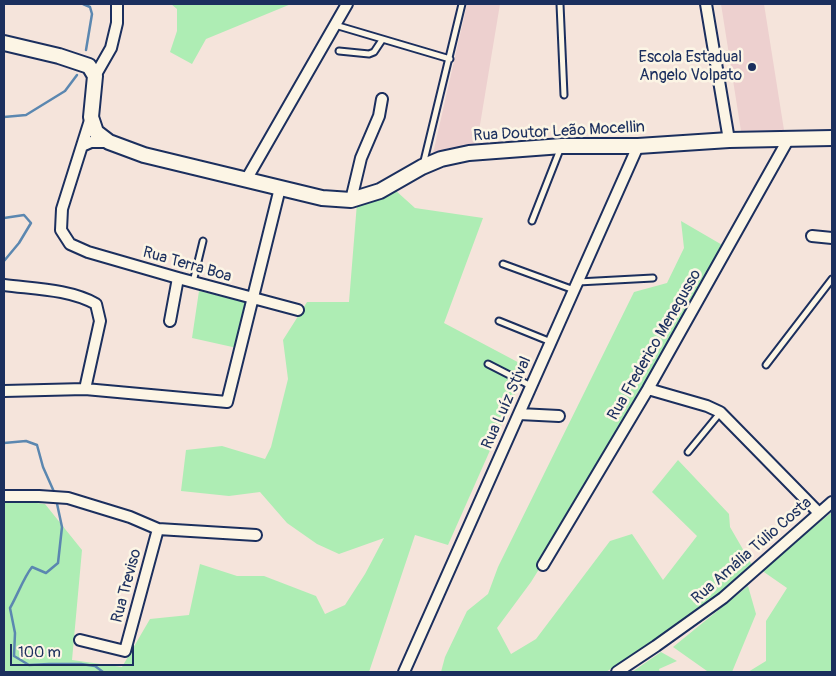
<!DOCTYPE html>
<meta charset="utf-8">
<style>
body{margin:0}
#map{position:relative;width:836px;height:676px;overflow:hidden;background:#f5e4db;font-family:Pangolin,sans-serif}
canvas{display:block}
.frame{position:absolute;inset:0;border:5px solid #1b2f5e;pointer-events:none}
.scale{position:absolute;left:10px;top:644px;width:124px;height:22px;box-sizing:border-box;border:2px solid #1b2f5e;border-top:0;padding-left:6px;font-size:15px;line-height:18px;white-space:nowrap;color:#1b2f5e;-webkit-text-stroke:4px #fcf5e5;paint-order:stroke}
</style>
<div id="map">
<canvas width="836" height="676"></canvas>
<div class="frame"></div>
<div class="scale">100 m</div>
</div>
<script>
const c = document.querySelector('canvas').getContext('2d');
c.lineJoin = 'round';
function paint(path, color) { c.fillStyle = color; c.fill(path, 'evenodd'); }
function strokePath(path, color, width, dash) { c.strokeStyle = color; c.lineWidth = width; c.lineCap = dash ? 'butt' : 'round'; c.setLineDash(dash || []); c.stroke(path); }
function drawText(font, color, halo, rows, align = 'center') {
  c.font = font + ' Pangolin,sans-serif'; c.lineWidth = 5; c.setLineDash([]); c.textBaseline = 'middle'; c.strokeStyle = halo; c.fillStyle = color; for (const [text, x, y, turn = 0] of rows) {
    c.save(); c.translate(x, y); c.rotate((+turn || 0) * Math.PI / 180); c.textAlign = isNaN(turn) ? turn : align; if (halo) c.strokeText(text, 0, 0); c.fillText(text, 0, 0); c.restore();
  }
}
paint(new Path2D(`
 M467,4H500L476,149L432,158Z
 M721,4H764L784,130L741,131Z`), '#edd0cf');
paint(new Path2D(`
 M171,4H291L206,39L192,64L170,52L177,31V9Z
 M395,190L415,208L483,218L444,323L527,367L448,545L415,535L369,672H4V499L45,504L82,550L72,660L122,667L150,619L189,615L200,564L237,576H264L316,596L325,614L345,605L365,574L384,538L339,554L317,544L287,523L260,492L229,496L181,491L186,450L222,446L265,459L271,447L288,379L283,340L307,302H349L357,203Z
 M681,221L724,246L566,526L531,582L497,628L511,654L536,639L610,541L632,534L663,580L697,536L652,492L678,460L729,514L730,527L752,565L700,610L606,672H441L445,657L467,611L488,594L498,567L634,292L667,283L684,248Z
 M199,291L249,303L237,348L192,338Z
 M832,512V672H748L766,661V621L787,588L761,570Z
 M748,586L756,614L732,672H706L707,671L673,647Z
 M661,652L677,661L659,669L660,672H632Z`), '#aeedb4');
strokePath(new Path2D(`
 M83,4L90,7L92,14L86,50
 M4,117L26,115L65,91L77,75
 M4,218L24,215L31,223L19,243L4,261
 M4,443L26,441L37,445L43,467L55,494
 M56,499L62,527L58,563L46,573L32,567C24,577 17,596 10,608L15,633L14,656L29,665L49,664H81L95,666L103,672`), '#5b87b0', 2.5);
const lane = new Path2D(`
 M560,4L564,95
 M335,25L450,59
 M339,51L369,54L374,52L382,40
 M423,165L462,4
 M532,221L561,147
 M503,264L574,290
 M193,282L203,241
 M578,282L653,278
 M499,321L551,342
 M488,364L531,386
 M766,365L832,279
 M688,452L720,413`);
const street = new Path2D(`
 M706,4L729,140
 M95,76L111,48L117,23V4
 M91,117L62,209L61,230L70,244L88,252L178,278L298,310
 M82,146L91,142H109
 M246,180L347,4
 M351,200L361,158L379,116L382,99
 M812,236L832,238
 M4,285C34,289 69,289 96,304L100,321L85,389
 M170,321L178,278
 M648,389L707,406L720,412L819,513
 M4,391L85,389L227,402L280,188
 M519,414L559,416
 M4,496H39L68,498L130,517L158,529L256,535
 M543,565L648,389L789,138
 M80,640L125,651L158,529
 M404,672L638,146
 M617,672L656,646L723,598L832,502`);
const secondary = new Path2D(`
 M4,43L59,56L89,66L95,76L91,117L96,132L109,142L144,155L322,198L351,200L380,191L422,167L441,159L469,153L562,146H638L729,140L832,138`);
strokePath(lane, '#1b2f5e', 9);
strokePath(street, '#1b2f5e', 14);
strokePath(secondary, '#1b2f5e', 18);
strokePath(lane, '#fcf5e5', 5);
strokePath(street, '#fcf5e5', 10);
strokePath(secondary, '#fcf5e5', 14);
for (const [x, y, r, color] of [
 [752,67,5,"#1b2f5e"]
]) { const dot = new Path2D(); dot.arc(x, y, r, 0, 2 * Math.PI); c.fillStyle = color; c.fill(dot); strokePath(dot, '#fcf5e5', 2); }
drawText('16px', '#1b2f5e', '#fcf5e5', [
 ["Escola Estadual",742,58],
 ["Angelo Volpato",742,76]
], 'right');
drawText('16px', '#1b2f5e', '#fcf5e5', [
 ["Rua Doutor Leão Mocellin",559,132,-3],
 ["Rua Terra Boa",187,265,16],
 ["Rua Frederico Menegusso",655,345,-60],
 ["Rua Luíz Stival",507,403,-66],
 ["Rua Amália Túlio Costa",752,551,-41],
 ["Rua Treviso",127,586,-75]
]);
</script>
